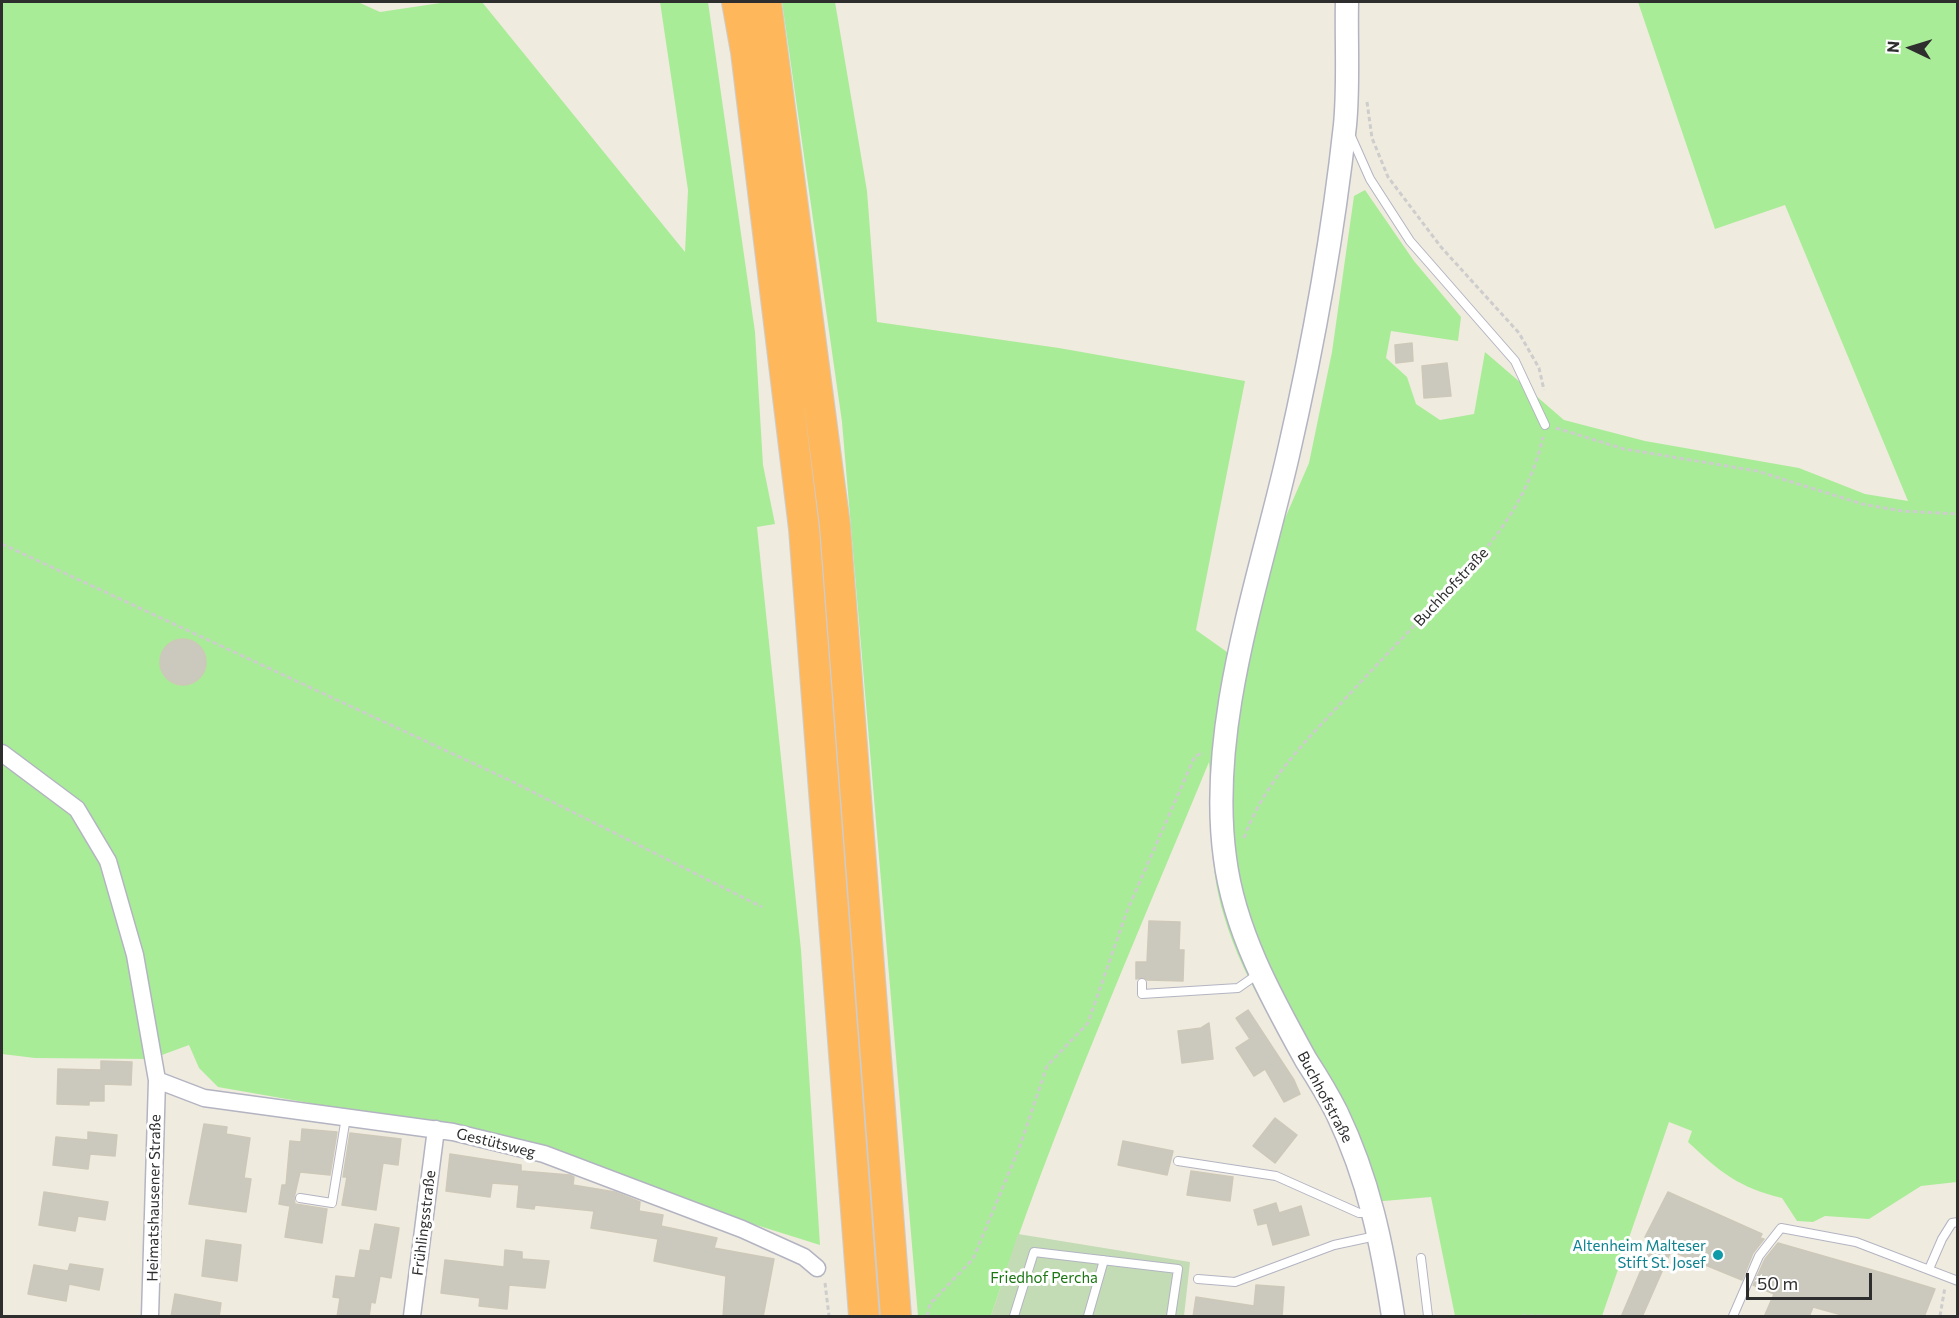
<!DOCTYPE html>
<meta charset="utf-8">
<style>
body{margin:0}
#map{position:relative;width:1959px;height:1318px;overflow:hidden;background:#f0ebdf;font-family:Commissioner,sans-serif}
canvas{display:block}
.frame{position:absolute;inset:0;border:3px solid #2e2e2e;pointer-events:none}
.north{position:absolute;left:1881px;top:18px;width:60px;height:60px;-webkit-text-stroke:4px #fff;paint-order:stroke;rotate:274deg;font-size:16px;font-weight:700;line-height:24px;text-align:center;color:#2e2e2e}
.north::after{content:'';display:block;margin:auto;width:21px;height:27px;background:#2e2e2e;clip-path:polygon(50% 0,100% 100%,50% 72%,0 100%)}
.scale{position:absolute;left:1746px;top:1273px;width:126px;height:27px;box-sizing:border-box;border:3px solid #2e2e2e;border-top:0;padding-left:8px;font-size:18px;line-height:21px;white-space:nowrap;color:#2e2e2e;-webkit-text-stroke:4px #fff;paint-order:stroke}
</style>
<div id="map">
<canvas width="1959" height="1318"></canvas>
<div class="frame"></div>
<div class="north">N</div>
<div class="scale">50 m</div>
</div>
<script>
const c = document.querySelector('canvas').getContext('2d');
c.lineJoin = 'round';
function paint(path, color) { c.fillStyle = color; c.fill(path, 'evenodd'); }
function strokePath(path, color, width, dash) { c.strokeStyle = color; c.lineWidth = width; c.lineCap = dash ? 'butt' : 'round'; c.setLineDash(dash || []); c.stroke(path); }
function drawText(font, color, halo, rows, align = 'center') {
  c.font = font + ' Commissioner,sans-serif'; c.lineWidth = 6; c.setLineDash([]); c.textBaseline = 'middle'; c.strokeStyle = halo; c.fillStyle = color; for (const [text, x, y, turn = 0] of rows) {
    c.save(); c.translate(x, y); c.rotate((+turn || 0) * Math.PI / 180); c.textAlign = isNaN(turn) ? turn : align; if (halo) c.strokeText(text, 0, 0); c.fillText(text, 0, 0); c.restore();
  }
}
paint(new Path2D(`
 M2,2H358L380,12L447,2H482L685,252L688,190L660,2H708L755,332L763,465L775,524L757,527L801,950L820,1245L686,1203L568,1154L458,1129L218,1087L199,1068L189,1045L151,1059L35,1058L2,1054Z
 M782,2H835L867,191L877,322L1059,348L1245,381L1196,630L1227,652L1309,463L1332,352L1354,196L1365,190L1414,261L1461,317L1458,341L1391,331L1386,358L1407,377L1416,404L1440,420L1474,414L1485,352L1564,420L1645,441L1799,468L1865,494L1908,501L1785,205L1715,229L1638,2H1957V1182L1921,1186L1869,1219L1825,1216L1813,1222L1797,1221L1782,1198C1738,1187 1721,1173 1688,1142L1692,1131L1669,1122L1602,1316H1455L1431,1197L1360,1203C1349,1171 1338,1140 1323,1110C1289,1046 1244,985 1224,916C1207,860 1213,817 1209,762C1133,946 1053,1127 991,1316H918L842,422Z`), '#a9ec97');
paint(new Path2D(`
 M1018,1234L1190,1262L1184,1316H991Z`), '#c3dcb5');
const building = new Path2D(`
 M1412,343L1413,361L1396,363L1395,345Z
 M1447,363L1451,396L1424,398L1422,366Z
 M160 662a23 23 0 1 1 46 0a23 23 0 1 1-46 0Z
 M1149,921L1180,922L1179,950H1184L1183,981L1147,980L1143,977L1136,979V962H1147Z
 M1248,1010L1294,1080L1300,1094L1284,1102L1265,1069L1254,1076L1236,1048L1250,1039L1236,1018Z
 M1209,1023L1213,1059L1182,1063L1178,1031L1201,1028Z
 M101,1061L132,1062L131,1085L104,1084V1101H89V1105L57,1104L58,1069L101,1070Z
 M1275,1118L1297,1135L1275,1163L1253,1146Z
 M204,1124L227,1127L226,1134L250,1138L244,1178L251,1179L246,1212L189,1204Z
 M302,1129L337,1132L330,1175L300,1172L294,1198L295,1204L327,1209L322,1243L285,1237L290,1206L279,1204L282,1185H286L290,1141L301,1142Z
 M88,1132L117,1135L115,1156L90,1154L88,1169L53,1165L56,1137L88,1140Z
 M350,1133L401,1139L398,1165L383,1163L376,1210L342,1205L347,1177H343Z
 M1123,1141L1173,1151L1167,1175L1118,1165Z
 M450,1154L521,1165V1171L570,1175L574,1177L573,1185L615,1192L640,1202L639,1211L663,1215L661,1226L717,1238L714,1248L774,1259L763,1317H723L726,1276L654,1261L658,1239L591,1228L594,1211L535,1205L534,1209L517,1207L519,1185L492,1183L490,1197L446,1191Z
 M1191,1171L1233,1177L1230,1201L1187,1195Z
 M44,1192L108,1202L105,1220L78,1216L75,1231L39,1225Z
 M1668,1192L1762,1234L1760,1238L1764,1239L1753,1253L1742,1280L1671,1251L1642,1317H1621L1653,1242L1645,1237Z
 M1276,1203L1279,1213L1301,1206L1309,1235L1273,1245L1267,1223L1258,1225L1254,1210Z
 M375,1224L399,1228L391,1278L380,1276L375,1303L371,1302L369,1317H337L340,1298L333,1297L336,1276L355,1278L360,1250L370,1251Z
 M206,1240L241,1245L237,1281L202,1276Z
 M1778,1243L1886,1274L1935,1289L1924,1317H1849L1813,1307L1809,1317H1764L1774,1294L1753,1285L1765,1259Z
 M505,1250L522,1252V1259L549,1261L545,1288L509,1285L507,1309L479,1306L480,1298L441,1293L445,1260L504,1267Z
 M70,1264L103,1269L99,1290L69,1284L66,1301L28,1294L34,1265L68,1271Z
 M1256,1285L1284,1287L1282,1317H1193L1196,1297L1254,1306Z
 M175,1294L221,1303L219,1317H171Z`);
paint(building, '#cbc9be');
strokePath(building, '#cdc8b8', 1.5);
const lane = new Path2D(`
 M1350,134L1370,179L1410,241L1515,361L1545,425
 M1142,983V994L1238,988L1258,974
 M1178,1161L1276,1176L1359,1213H1373
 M300,1198L332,1203L346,1117
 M1421,1258L1428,1316
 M1929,1269L1942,1239L1952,1223L1958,1222
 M1198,1279L1235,1282L1334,1245L1376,1236
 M1014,1316L1034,1252L1178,1269L1171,1316
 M1088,1316L1104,1260
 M1733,1316L1759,1256L1781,1228L1856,1242L1958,1281`);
const street = new Path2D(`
 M2,753L77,809L108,861L135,955L157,1080L150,1316
 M157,1080L204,1098L453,1132L544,1154L742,1229L804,1257L817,1268
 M412,1316L436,1129`);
const secondary = new Path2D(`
 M1347,2C1346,42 1349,84 1345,125C1333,236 1313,346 1288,455C1259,582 1207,727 1225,858C1234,930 1271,997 1306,1060C1317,1077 1328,1095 1337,1113C1369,1180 1382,1244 1393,1316`);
const highway = new Path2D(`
 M737,2L746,52L804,529L864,1316
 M766,2L835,525L896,1316`);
strokePath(lane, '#b3b4c2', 10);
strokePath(street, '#b3b4c2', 19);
strokePath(secondary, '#b3b4c2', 25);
strokePath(highway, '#cdcdcd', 32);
strokePath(new Path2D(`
 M1367,102L1372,138L1388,177L1441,247L1519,333L1539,368L1544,390
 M1556,428L1624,449L1757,471L1862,504L1902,511L1958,514
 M2,544L509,780L762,907
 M1244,838C1262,789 1294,753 1329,716C1357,686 1385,656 1414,626C1469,570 1525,517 1543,437
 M825,1283L829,1316
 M927,1316L930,1304L973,1259L1020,1146L1047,1066L1088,1023L1127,911L1195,756L1204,753
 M1522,1316H1547
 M1940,1316L1945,1287`), '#cdcdcd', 3, [4.5, 3]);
strokePath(lane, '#fff', 8);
strokePath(street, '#fff', 16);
strokePath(secondary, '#fff', 22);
strokePath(highway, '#ffb75c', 30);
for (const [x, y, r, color] of [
 [1718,1255,6,"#0f9aa8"]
]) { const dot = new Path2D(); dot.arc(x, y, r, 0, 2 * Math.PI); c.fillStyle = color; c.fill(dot); strokePath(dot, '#fff', 2); }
drawText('15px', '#2e2e2e', '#fff', [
 ["Buchhofstraße",1451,587,-47],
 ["Buchhofstraße",1325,1097,62],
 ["Gestütsweg",496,1143,14],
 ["Heimatshausener Straße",154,1198,-89],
 ["Frühlingsstraße",424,1223,-83]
]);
drawText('15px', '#0d838f', '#fff', [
 ["Altenheim Malteser",1706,1246],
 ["Stift St. Josef",1706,1263]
], 'right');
drawText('15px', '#1b7613', '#fff', [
 ["Friedhof Percha",1044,1278]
]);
</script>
